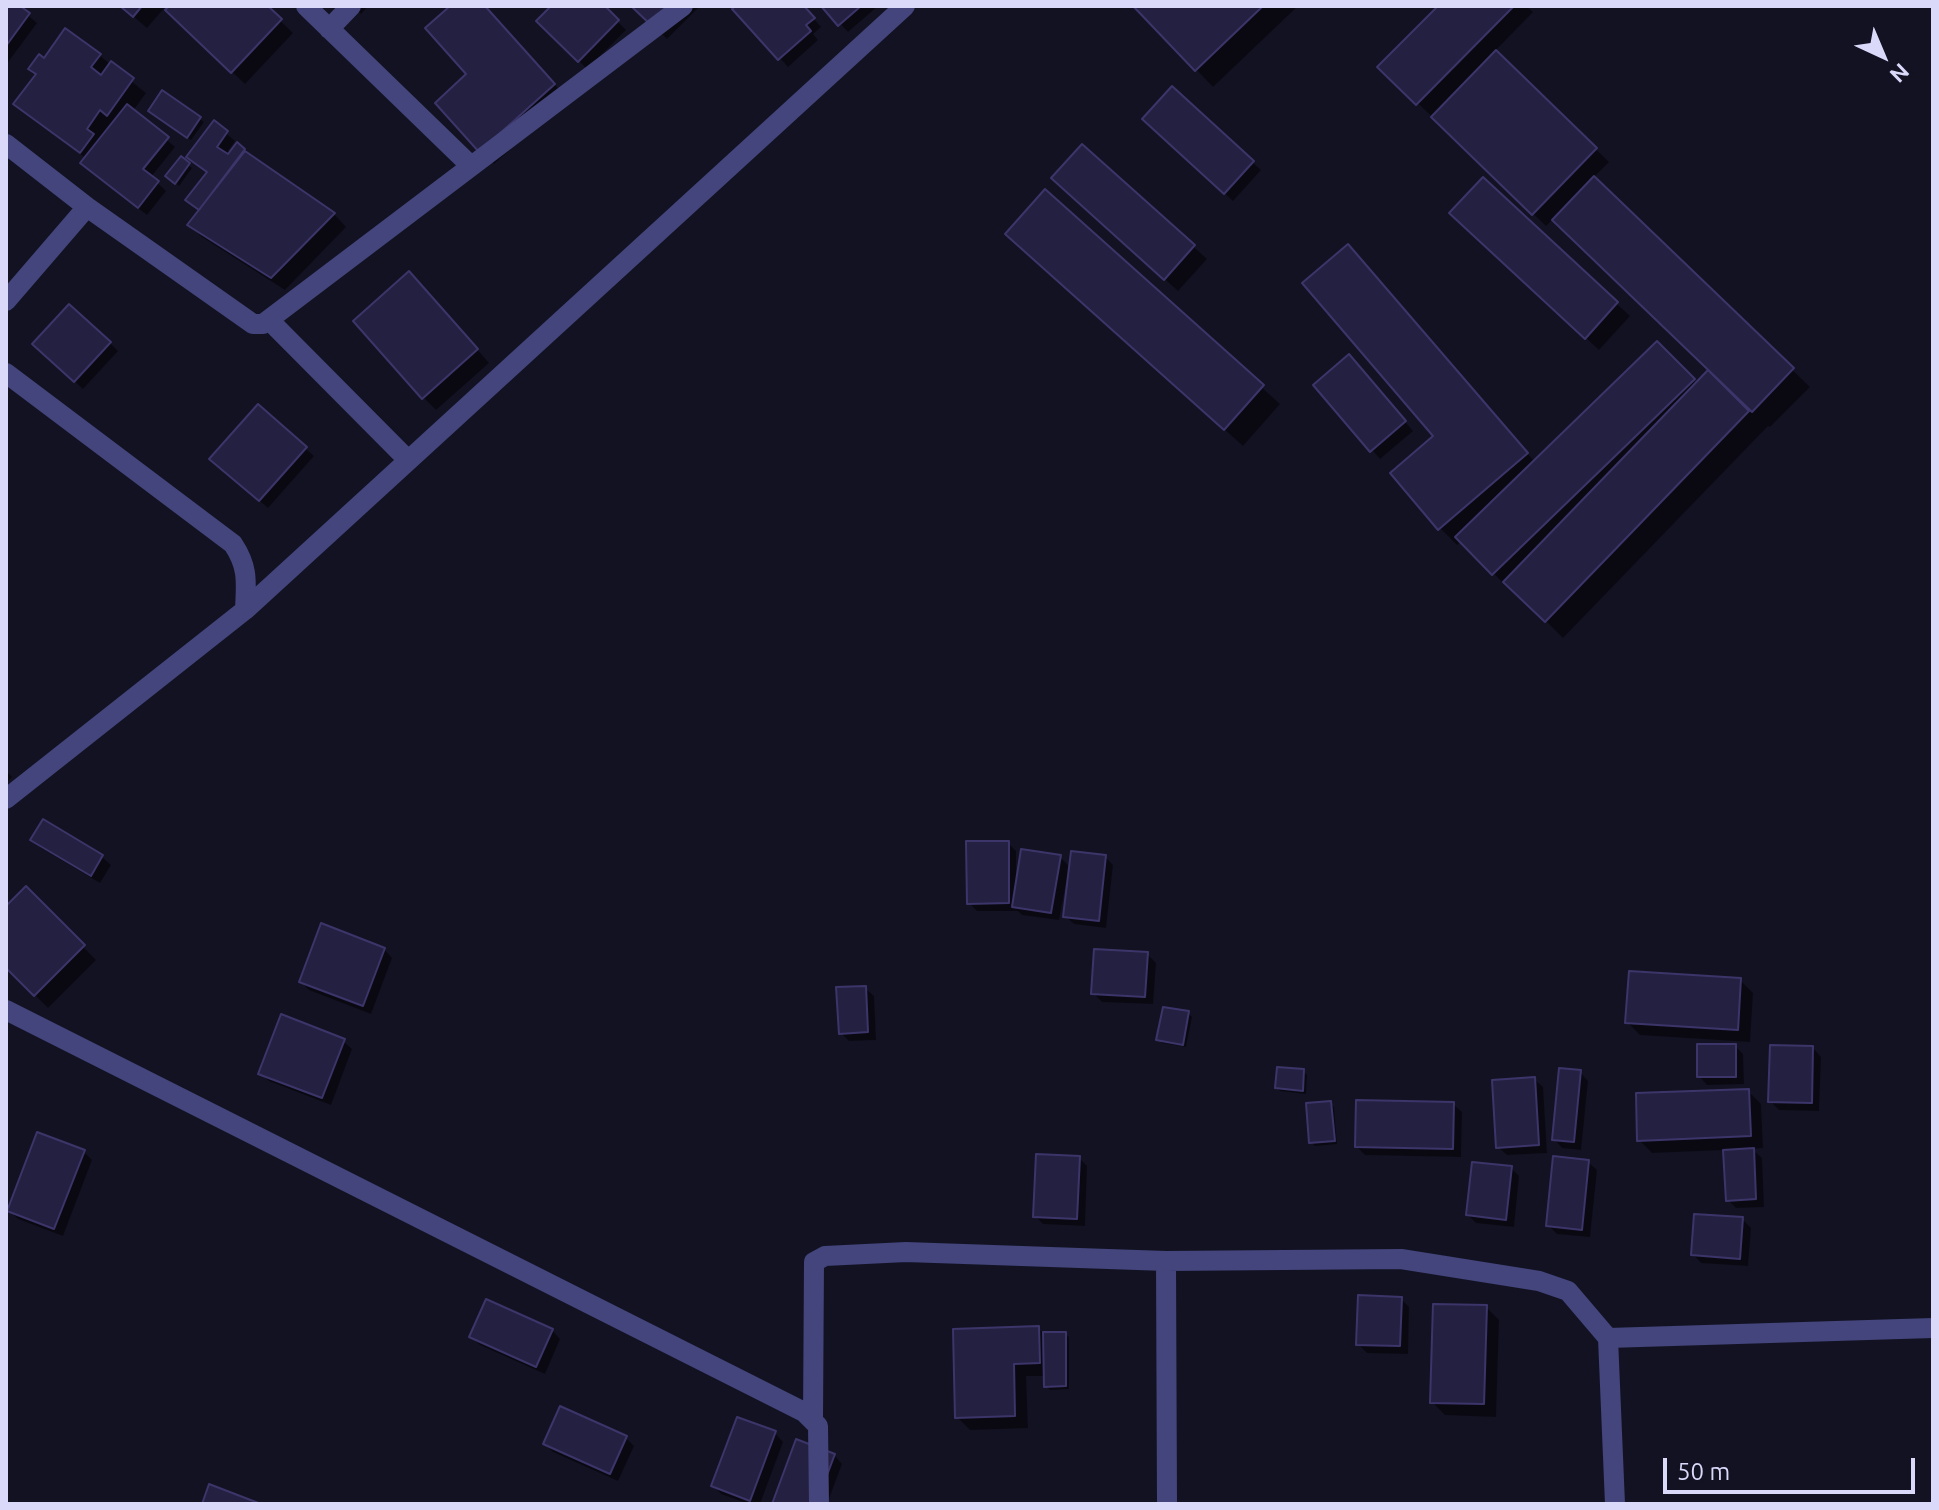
<!DOCTYPE html>
<style>
body{margin:0}
#map{position:relative;width:1939px;height:1510px;overflow:hidden;background:#131223;font-family:Ubuntu,sans-serif}
canvas{display:block}
.frame{position:absolute;inset:0;border:8px solid #dad9fa;pointer-events:none}
.north{position:absolute;left:1843px;top:16px;width:80px;height:80px;-webkit-text-stroke:6px #131223;paint-order:stroke;rotate:136deg;font-size:22px;font-weight:700;line-height:32px;text-align:center;color:#dad9fa}
.north::after{content:'';display:block;margin:auto;width:28px;height:36px;background:#dad9fa;clip-path:polygon(50% 0,100% 100%,50% 72%,0 100%)}
.scale{position:absolute;left:1663px;top:1458px;width:252px;height:36px;box-sizing:border-box;border:4px solid #dad9fa;border-top:0;padding-left:10px;font-size:24px;line-height:28px;white-space:nowrap;color:#dad9fa;-webkit-text-stroke:6px #131223;paint-order:stroke}
</style>
<div id="map">
<canvas width="1939" height="1510"></canvas>
<div class="frame"></div>
<div class="north">N</div>
<div class="scale">50 m</div>
</div>
<script>
const c = document.querySelector('canvas').getContext('2d');
c.lineJoin = 'round';
function paint(path, color) { c.fillStyle = color; c.fill(path, 'evenodd'); }
function strokePath(path, color, width, dash) { c.strokeStyle = color; c.lineWidth = width; c.lineCap = dash ? 'butt' : 'round'; c.setLineDash(dash || []); c.stroke(path); }
paint(new Path2D(`
 M6,6H17L37,23L6,65Z
 M121,6H166L147,28Z
 M172,6H265L293,33L245,84L180,23Z
 M352,6H368L361,14Z
 M453,6H483L567,98L494,164L481,151L469,74Z
 M554,6H602L626,30L587,69L539,21Z
 M634,6H700L667,39Z
 M738,6H803L821,27L813,34L818,40L788,67L735,9Z
 M824,6H878L848,32Z
 M1136,6H1298L1213,87Z
 M1441,6H1526L1533,12L1495,51L1609,162L1593,178L1810,387L1770,427L1768,426L1563,638L1509,584L1506,586L1462,541L1457,545L1440,528L1436,437L1348,247L1535,462L1657,344L1697,384L1711,370L1553,219L1546,226L1380,67Z
 M99,55L146,93L133,111L175,147L151,177L166,191L147,215L91,171L87,159L29,117L16,104L37,75L44,60Z
 M162,93L204,122L191,140L154,114Z
 M214,123L235,141L228,151L231,153L244,150L334,214L346,227L285,290L202,237L189,225L200,211L188,200L208,173L197,165Z
 M1153,127L1252,162L1261,170L1233,201Z
 M1082,146L1207,259L1178,291L1067,191Z
 M181,159L192,168L179,186L168,176Z
 M1483,180L1630,316L1599,350L1465,226Z
 M1045,192L1280,404L1243,446L1025,251Z
 M422,286L489,363L436,410L423,397Z
 M110,343L118,351L83,389L43,352Z
 M1357,365L1413,431L1380,459L1316,385Z
 M305,448L314,456L268,508L220,467Z
 M6,771L12,777L6,783Z
 M43,822L102,857L111,865L100,883L41,848L32,840Z
 M1008,843L1016,851V877L1060,857L1071,868L1105,857L1113,865L1106,928L1074,924L1065,916L1069,884L1066,883L1059,920L1022,915L1018,911H977L969,903Z
 M26,889L96,960L48,1008L6,966V909Z
 M384,949L392,958L371,1014L309,990L301,982Z
 M1147,954L1156,963L1153,1004L1102,1002L1093,993Z
 M1740,980L1753,993L1750,1042L1640,1035L1627,1022Z
 M865,988L874,996L876,1040L849,1041L841,1033Z
 M1188,1013L1192,1017L1186,1047L1162,1043L1159,1039Z
 M343,1041L352,1049L331,1105L269,1081L260,1073Z
 M1735,1046L1743,1054L1744,1084L1707,1085L1699,1076Z
 M1813,1048L1821,1057L1819,1111L1779,1110L1770,1101Z
 M1303,1071L1307,1075L1306,1094L1280,1091L1277,1088Z
 M1580,1072L1588,1081L1581,1150L1562,1148L1554,1139Z
 M1534,1079L1543,1087L1547,1153L1507,1155L1498,1147Z
 M1748,1091L1761,1104L1763,1148L1752,1149L1762,1158L1764,1207L1736,1208L1728,1200L1725,1150L1652,1153L1639,1140Z
 M1330,1103L1334,1107L1337,1144L1315,1146L1311,1142Z
 M1453,1104L1462,1112L1461,1157L1365,1155L1357,1147Z
 M84,1152L92,1160L63,1236L18,1219L9,1210Z
 M1079,1158L1087,1166L1085,1226L1043,1224L1035,1216Z
 M1588,1162L1597,1170L1590,1237L1557,1234L1548,1225Z
 M1511,1168L1519,1176L1514,1227L1476,1223L1468,1215Z
 M1742,1219L1751,1228L1748,1266L1701,1263L1693,1254Z
 M1401,1299L1409,1307L1408,1354L1367,1353L1358,1344Z
 M1486,1307L1499,1320L1496,1417L1445,1415L1432,1402Z
 M1038,1328L1044,1334H1065L1069,1337V1389L1050,1390L1046,1386V1376H1026L1028,1428L970,1430L957,1417Z
 M552,1330L560,1339L545,1374L480,1345L471,1337Z
 M775,1433L783,1442L760,1504H749L721,1494L713,1485Z
 M626,1438L634,1446L618,1481L553,1452L545,1444Z
 M834,1455L842,1464L827,1504H774Z`), '#0007');
const building = new Path2D(`
 M6,6H20L30,13L6,46Z
 M120,6H142L133,17Z
 M169,6H268L282,19L231,73L165,10Z
 M450,6H485L555,84L479,152L435,103L466,74L425,28Z
 M551,6H605L619,20L578,62L536,21Z
 M631,6H674L653,27Z
 M735,6H804L815,18L806,25L811,31L778,60L732,9Z
 M821,6H861L838,26Z
 M1133,6H1263L1195,71Z
 M1438,6H1514L1416,105L1377,67Z
 M65,28L101,54L91,67L101,75L111,61L134,78L107,116L100,110L87,129L94,134L80,153L13,104L36,74L28,69L39,54L44,58Z
 M1496,50L1597,148L1532,215L1431,117Z
 M1172,86L1254,161L1224,194L1142,119Z
 M162,90L201,117L187,138L148,111Z
 M127,104L169,137L143,169L159,181L138,208L80,163Z
 M214,120L228,131L217,147L228,154L237,142L245,149L199,210L185,200L207,172L186,157Z
 M1082,144L1195,245L1164,280L1051,178Z
 M245,151L335,213L271,278L187,225Z
 M181,156L190,163L175,184L165,176Z
 M1594,176L1794,368L1752,412L1552,220Z
 M1483,177L1618,302L1585,339L1449,213Z
 M1045,189L1264,385L1224,430L1005,234Z
 M1348,244L1528,453L1438,530L1390,473L1433,436L1302,283Z
 M409,271L478,349L422,399L353,321Z
 M69,304L111,342L74,382L32,344Z
 M1657,341L1695,379L1492,575L1455,537Z
 M1349,354L1406,421L1370,452L1313,385Z
 M1708,370L1749,411L1545,622L1503,582Z
 M258,404L307,447L259,501L209,459Z
 M43,819L103,855L91,876L30,840Z
 M966,841H1009V903L967,904Z
 M1021,849L1061,855L1051,913L1012,907Z
 M1071,851L1106,855L1099,921L1063,917Z
 M26,886L85,945L34,996L6,968V906Z
 M321,923L385,948L363,1006L299,982Z
 M1094,949L1148,952L1145,997L1091,994Z
 M1629,971L1741,978L1738,1030L1625,1023Z
 M866,986L868,1032L839,1034L836,987Z
 M1163,1007L1189,1011L1183,1045L1156,1040Z
 M281,1014L345,1039L322,1098L258,1074Z
 M1697,1044H1736V1077H1697Z
 M1770,1045L1813,1046L1812,1103L1768,1102Z
 M1277,1067L1304,1069L1303,1091L1275,1088Z
 M1559,1068L1581,1070L1574,1142L1552,1140Z
 M1535,1077L1539,1145L1496,1148L1492,1080Z
 M1749,1089L1751,1136L1637,1141L1636,1093Z
 M1356,1100L1454,1102L1453,1149L1355,1147Z
 M1331,1101L1335,1141L1309,1143L1306,1103Z
 M37,1132L85,1150L54,1229L7,1211Z
 M1754,1148L1756,1199L1726,1201L1723,1150Z
 M1036,1154L1080,1156L1077,1219L1033,1217Z
 M1553,1156L1589,1160L1582,1230L1546,1226Z
 M1472,1162L1512,1166L1506,1220L1466,1215Z
 M1694,1214L1743,1217L1740,1259L1691,1255Z
 M1358,1295L1402,1297L1400,1346L1356,1345Z
 M486,1299L553,1329L536,1367L469,1337Z
 M1433,1304L1487,1305L1484,1404L1430,1403Z
 M1039,1326L1040,1363L1014,1364L1015,1416L955,1418L953,1329Z
 M1043,1332H1066V1386L1044,1387Z
 M560,1406L627,1436L610,1474L543,1444Z
 M737,1417L776,1431L750,1501L711,1486Z
 M796,1439L835,1454L816,1504H772Z
 M209,1484L261,1504H202Z`);
paint(building, '#242041');
strokePath(building, '#3c356a', 2);
strokePath(new Path2D(`
 M306,6L471,166
 M329,29L351,6
 M6,144L87,207L253,324H263L683,6
 M6,301L87,207
 M269,320L408,460
 M6,373L233,544C249,568 246,583 245,610L6,799
 M245,610L905,6
 M6,1010L804,1412L818,1426L819,1504
 M1166,1261L1167,1504
 M1608,1338L1615,1504
 M813,1418L814,1262L825,1256L906,1252L1166,1261L1401,1259L1539,1281L1568,1291L1608,1338L1933,1328`), '#43457c', 20);
</script>
